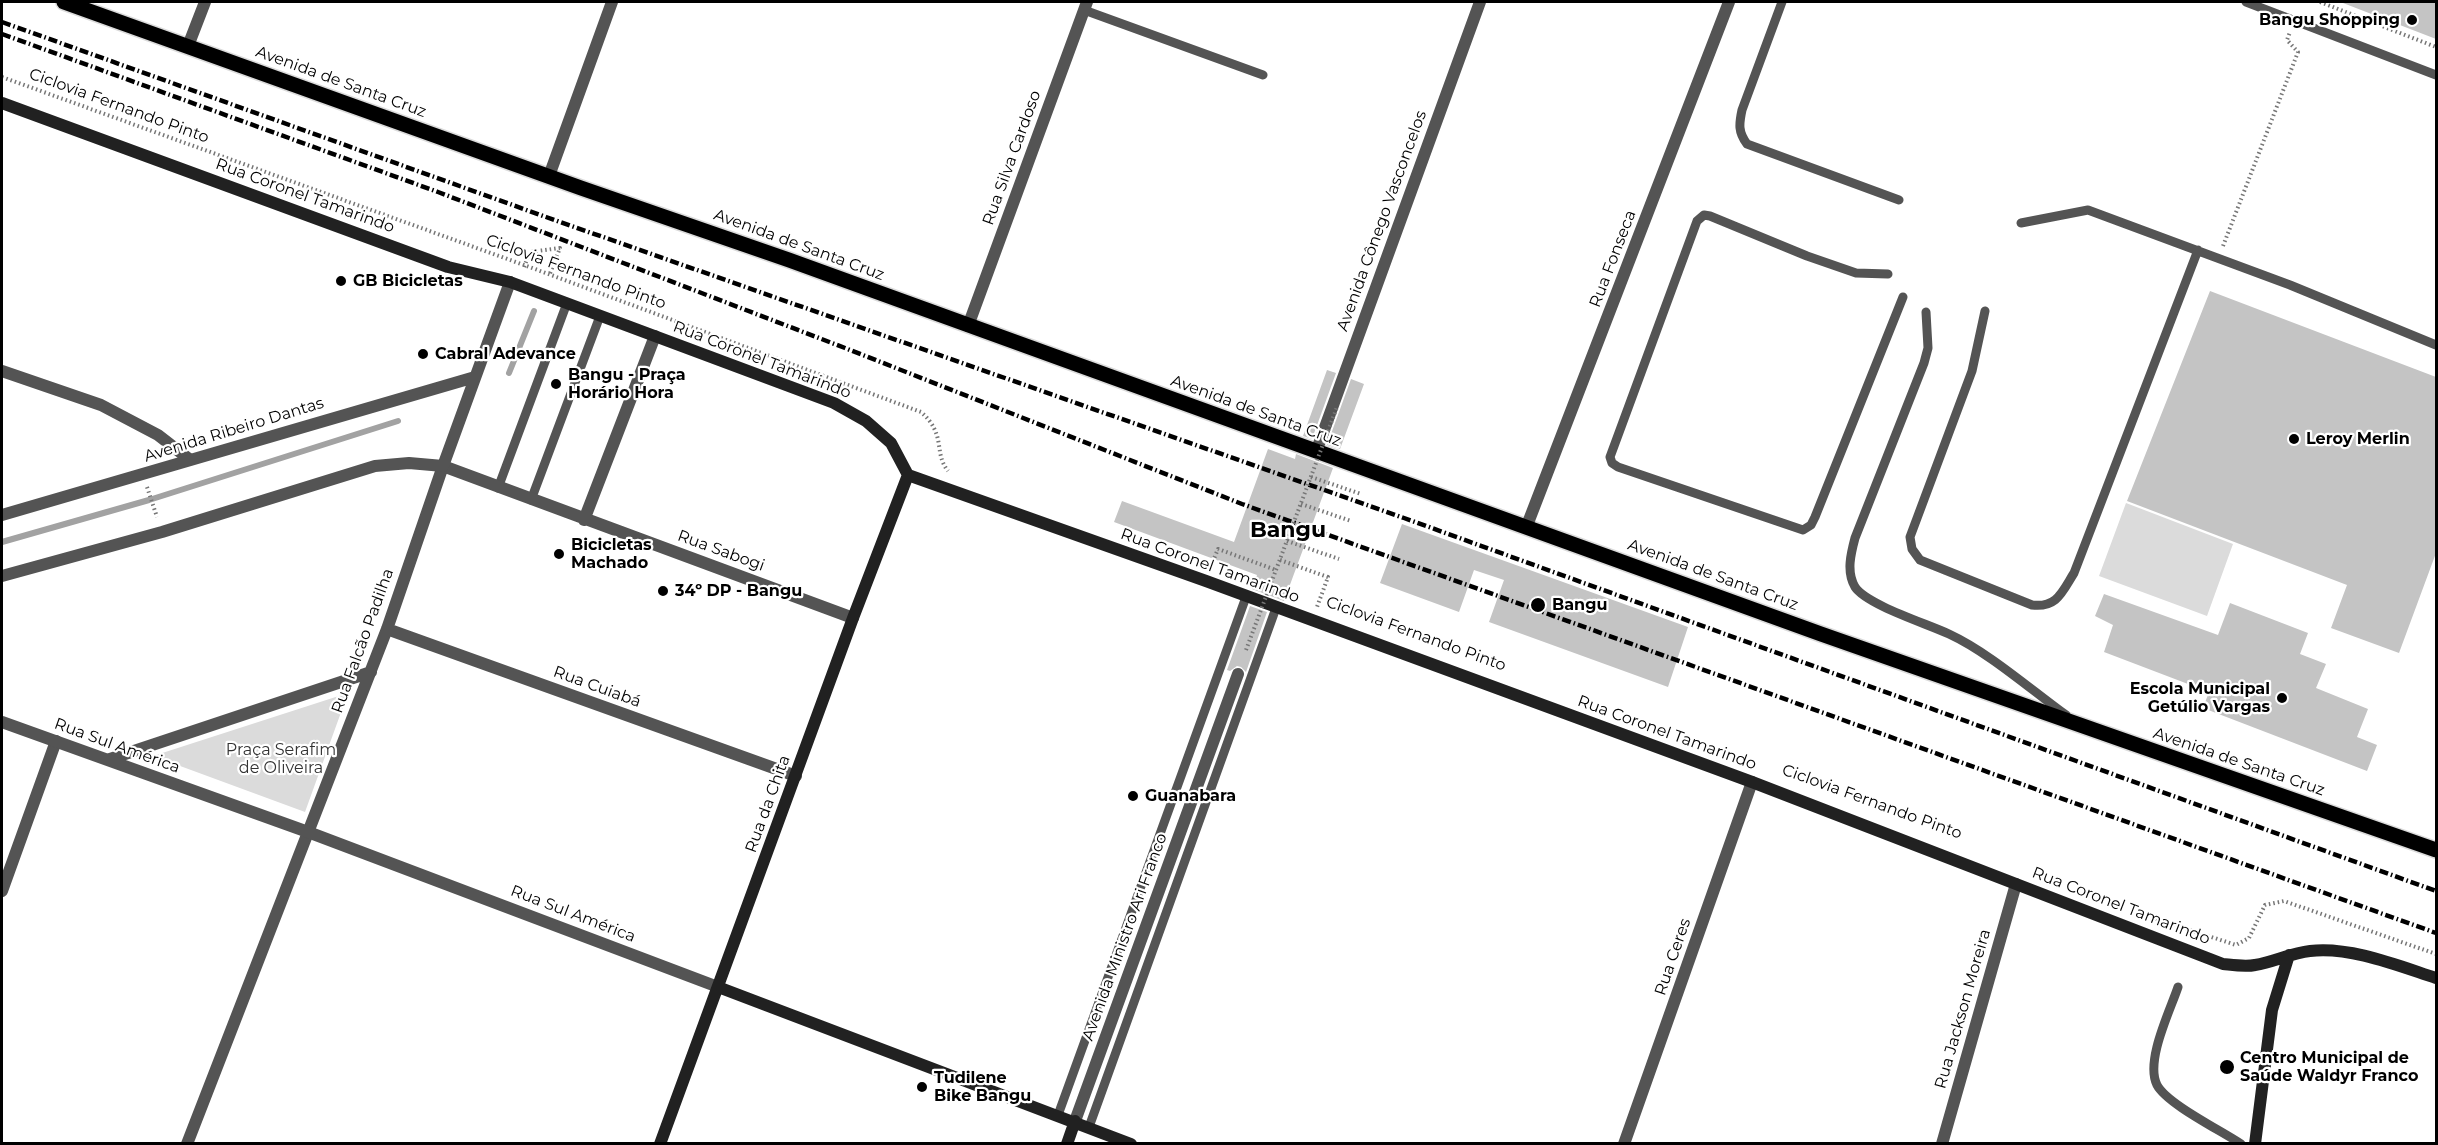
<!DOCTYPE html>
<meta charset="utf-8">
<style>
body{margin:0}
#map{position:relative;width:2438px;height:1145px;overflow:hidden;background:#fff;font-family:Montserrat,sans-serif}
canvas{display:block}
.frame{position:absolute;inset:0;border:3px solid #000;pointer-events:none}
</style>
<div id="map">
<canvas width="2438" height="1145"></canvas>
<div class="frame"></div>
</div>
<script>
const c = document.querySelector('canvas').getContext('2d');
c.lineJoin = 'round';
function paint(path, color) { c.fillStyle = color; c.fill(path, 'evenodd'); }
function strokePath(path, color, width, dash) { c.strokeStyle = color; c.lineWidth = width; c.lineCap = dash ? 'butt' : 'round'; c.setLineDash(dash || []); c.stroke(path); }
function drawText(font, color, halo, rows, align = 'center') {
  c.font = font + ' Montserrat,sans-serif'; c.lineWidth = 4.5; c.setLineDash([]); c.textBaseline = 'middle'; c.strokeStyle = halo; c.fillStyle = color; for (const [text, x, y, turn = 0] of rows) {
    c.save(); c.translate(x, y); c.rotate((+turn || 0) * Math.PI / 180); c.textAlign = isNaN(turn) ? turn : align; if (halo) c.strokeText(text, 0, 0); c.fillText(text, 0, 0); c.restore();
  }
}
paint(new Path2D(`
 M2126,503L2233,544L2207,616L2099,576Z
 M348,693L305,812L153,756Z`), '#dbdbdb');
strokePath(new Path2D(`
 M509,373L534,311
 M2,542L149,500L398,421`), '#a2a2a2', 6);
paint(new Path2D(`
 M2343,2H2436V39L2343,3Z
 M2210,291L2436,377V553L2399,653L2331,628L2347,585L2127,501Z
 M1327,370L1336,373L1312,439L1303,436Z
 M1351,379L1364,384L1340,449L1327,445Z
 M1268,449L1295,459L1296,454L1333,468L1284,601L1252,589L1257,575L1114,522L1122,501L1234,542Z
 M1402,524L1688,627L1668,687L1489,622L1504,580L1474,570L1459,612L1380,583Z
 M2104,594L2218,635L2230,603L2308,633L2300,654L2326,664L2316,688L2368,709L2357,737L2377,745L2367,771L2203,708L2209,692L2104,652L2113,625L2095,616Z
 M1250,606L1267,612L1246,672L1241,667L1237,666L1230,671L1227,670Z`), '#c4c4c4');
const primary = new Path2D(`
 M64,2L581,188L789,260L1821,634L2436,850`);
strokePath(primary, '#dbdbdb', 18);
strokePath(new Path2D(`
 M2320,2L2436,47
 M2,77L524,265L921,412C947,435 933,452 948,471
 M2223,246L2298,52L2287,40L2290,32
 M524,267L530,252L560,248L549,276
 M1311,477L1361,494
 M147,487L157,517
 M1301,504L1351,521
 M1287,541L1339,559
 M1280,560L1328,577L1317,607
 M1211,566L1218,549L1276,570
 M2156,919L2236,945L2249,938L2265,905L2284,901L2436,954`), '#767676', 4, [1.5, 3]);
strokePath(new Path2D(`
 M1782,2L1742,110C1739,124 1738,132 1747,144L1899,200
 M2246,2L2436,75
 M1084,10L1263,75
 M2021,223L2088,210L2290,285L2436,345
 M1888,274L1856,273L1807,256L1710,216L1704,215L1697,221L1610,457L1612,463L1618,467L1803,530L1811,525L1815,517L1903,297
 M1985,311L1972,371L1910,537L1912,549L1920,560L2032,605C2057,608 2062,592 2074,573L2198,250
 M1926,312L1928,348L1924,363L1855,538C1851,553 1846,572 1855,587C1867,605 1928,624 1949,634C1988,652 2030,689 2066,715
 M498,488L567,303
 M531,500L600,316
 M2178,987C2170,1011 2145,1061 2157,1085C2167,1104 2222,1131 2241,1144
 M1058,1115L1246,597
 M1089,1127L1276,608`), '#545454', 9);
strokePath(new Path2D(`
 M1316,452L1480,2
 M1075,1121L1238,674`), '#545454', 12);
strokePath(new Path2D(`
 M188,46L205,2
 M549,176L612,2
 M2,371L101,405L158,435L189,459
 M584,520L655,336
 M1526,528L1729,2
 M387,629L796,776
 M110,759L371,672
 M2,891L56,741
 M187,1144L387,629L443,466L853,618
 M1942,1144L2016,884`), '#545454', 12);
strokePath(new Path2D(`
 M968,326L1087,2
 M2,515L475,377
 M2,576L162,532L375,466L409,463L443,466L510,282
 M2,722L308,832L718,987
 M1624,1144L1752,782`), '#545454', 12);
strokePath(new Path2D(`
 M2,103L448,267L510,282L834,403L866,421L891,443L908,475L1206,581L1752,782L2223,964C2233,965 2245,967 2255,965C2274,962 2291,953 2310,951C2350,946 2399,966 2436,978
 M718,987L1131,1144
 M660,1144L853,618L908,475
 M1067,1144L1075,1121
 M2255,1144L2272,1010L2289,955`), '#212121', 12);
strokePath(primary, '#000', 15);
strokePath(new Path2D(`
 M2,22L546,217L1404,518L2436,891
 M2,34L438,192L845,348L1242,504L2436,933`), '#000', 4.5, [9, 3, 1.5, 3]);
strokePath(new Path2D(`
 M1246,650L1337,407`), '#767676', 4, [1.5, 3]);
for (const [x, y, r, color] of [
 [2412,20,6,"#000"],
 [341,281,6,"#000"],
 [423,354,6,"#000"],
 [556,384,6,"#000"],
 [2294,439,6,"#000"],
 [559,554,6,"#000"],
 [663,591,6,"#000"],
 [1538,605,8,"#000"],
 [2282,698,6,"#000"],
 [1133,796,6,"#000"],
 [2227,1067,8,"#000"],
 [922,1087,6,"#000"]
]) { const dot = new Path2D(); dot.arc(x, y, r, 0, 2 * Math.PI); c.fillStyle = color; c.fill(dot); strokePath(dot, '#fff', 2); }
drawText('bold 16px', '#000', '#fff', [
 ["Bangu Shopping",2400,20,"right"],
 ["GB Bicicletas",353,281],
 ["Cabral Adevance",435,354],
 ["Bangu - Praça",568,375],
 ["Horário Hora",568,393],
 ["Leroy Merlin",2306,439],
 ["Bicicletas",571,545],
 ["Machado",571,563],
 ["34º DP - Bangu",675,591],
 ["Bangu",1552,605],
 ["Escola Municipal",2270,689,"right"],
 ["Getúlio Vargas",2270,707,"right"],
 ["Guanabara",1145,796],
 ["Centro Municipal de",2240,1058],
 ["Saúde Waldyr Franco",2240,1076],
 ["Tudilene",934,1078],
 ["Bike Bangu",934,1096]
], 'left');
drawText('16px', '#000', '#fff', [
 ["Avenida de Santa Cruz",341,82,20],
 ["Ciclovia Fernando Pinto",119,106,20],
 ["Rua Silva Cardoso",1012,158,-70],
 ["Rua Coronel Tamarindo",305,196,20],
 ["Avenida Cônego Vasconcelos",1382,221,-70],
 ["Avenida de Santa Cruz",799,245,20],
 ["Rua Fonseca",1613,259,-69],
 ["Ciclovia Fernando Pinto",576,272,20],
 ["Rua Coronel Tamarindo",762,360,21],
 ["Avenida de Santa Cruz",1256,411,20],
 ["Avenida Ribeiro Dantas",234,430,-17],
 ["Rua Sabogi",721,551,20],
 ["Rua Coronel Tamarindo",1210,566,20],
 ["Avenida de Santa Cruz",1713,575,20],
 ["Ciclovia Fernando Pinto",1416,634,20],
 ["Rua Falcão Padilha",363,641,-70],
 ["Rua Cuiabá",597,687,20],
 ["Rua Coronel Tamarindo",1667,733,20],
 ["Rua Sul América",117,746,20],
 ["Avenida de Santa Cruz",2239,762,19],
 ["Ciclovia Fernando Pinto",1872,802,20],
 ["Rua da Chita",768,804,-70],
 ["Rua Coronel Tamarindo",2121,906,21],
 ["Rua Sul América",573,914,21],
 ["Avenida Ministro Ari Franco",1125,937,-70],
 ["Rua Ceres",1673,957,-71],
 ["Rua Jackson Moreira",1963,1009,-74]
]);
drawText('16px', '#323232', '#fff', [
 ["Praça Serafim",281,750],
 ["de Oliveira",281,768]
]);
drawText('bold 22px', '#000', '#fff', [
 ["Bangu",1288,531]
]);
</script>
